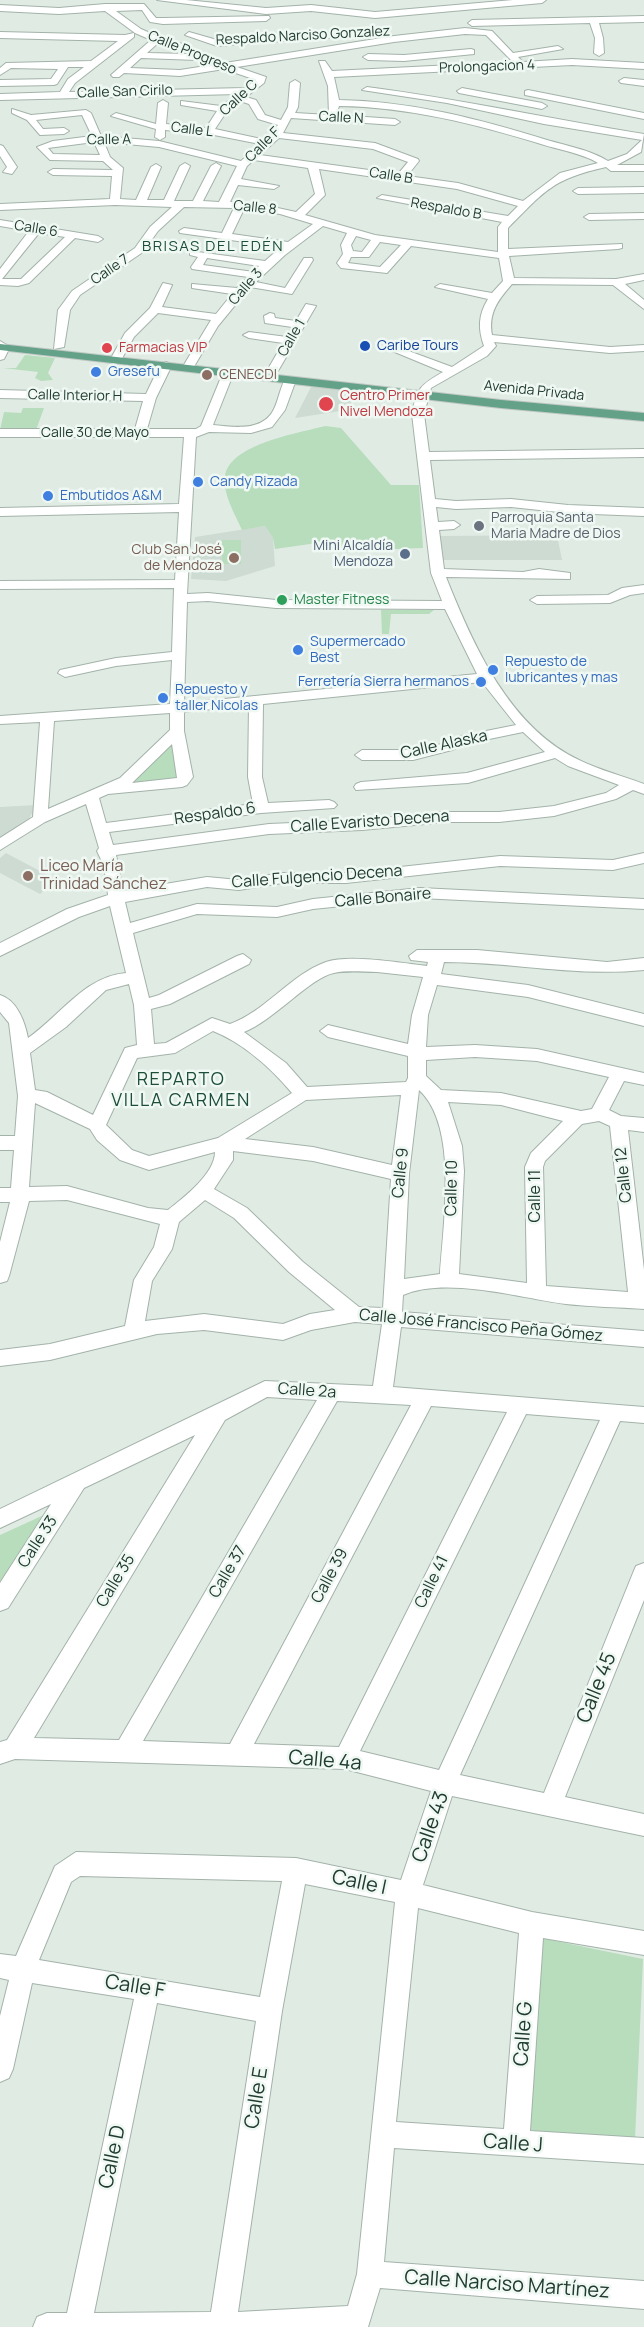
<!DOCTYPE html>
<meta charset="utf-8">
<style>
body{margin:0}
canvas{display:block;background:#e0ebe4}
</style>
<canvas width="644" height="2327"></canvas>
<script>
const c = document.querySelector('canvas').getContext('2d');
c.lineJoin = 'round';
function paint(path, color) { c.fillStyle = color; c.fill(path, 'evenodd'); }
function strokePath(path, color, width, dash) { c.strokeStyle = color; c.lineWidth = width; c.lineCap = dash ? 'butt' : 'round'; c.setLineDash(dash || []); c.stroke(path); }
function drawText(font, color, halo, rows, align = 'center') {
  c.font = font + ' Manrope,sans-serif'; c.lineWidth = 5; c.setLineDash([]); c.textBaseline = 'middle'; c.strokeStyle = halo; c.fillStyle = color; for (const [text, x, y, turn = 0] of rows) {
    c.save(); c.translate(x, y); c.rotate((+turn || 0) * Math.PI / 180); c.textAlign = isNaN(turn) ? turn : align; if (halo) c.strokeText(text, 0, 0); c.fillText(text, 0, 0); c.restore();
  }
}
paint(new Path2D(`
 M312,385L344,388L342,398H349L354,409L295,418Z
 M265,526L273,538L275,566L226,581L191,579L195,537Z
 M557,535L562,560H440L439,536Z
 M36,805L28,821L0,838V807Z
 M6,853L57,880L40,894L0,873V858Z`), '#cedbd3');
paint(new Path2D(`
 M25,355L55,358L48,373L53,380L41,381L35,378L38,372L3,368H16Z
 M23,408H44L36,430H0L4,412L21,413Z
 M325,426L341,428L391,485H419L423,548L341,551L328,539L317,543L275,549L273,538L265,526L242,530C235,514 223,495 225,477C228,444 300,433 325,426Z
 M222,540H241V564H222Z
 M381,610H434L429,614H391L389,634H382Z
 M172,741L178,779L131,784V781Z
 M46,1514L0,1585V1535Z
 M541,1938L643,1959L635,2140L526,2130Z`), '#b8ddbc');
const minor = new Path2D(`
 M157,0H186L266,8L311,5L375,12L513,0H546L542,3L375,18L311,11L266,14Z
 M105,4H144L156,18H163L269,16L270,18L266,21L163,24L150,22L142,10L116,11L141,29L166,40L187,45L208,58L225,63L394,36L465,28L492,31L513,53L558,46L563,49L518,57L523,62L572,59L644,63V69L572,65L334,77L339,100C411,101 479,119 547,140C568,146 590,150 608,161L627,154L642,140L544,124L447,103L362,90L367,87C460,99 551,119 644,134L641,152L617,165H644V171H611L606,167C552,179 545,191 508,228V249L622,244V248L618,249L509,256L514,278L616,279L644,274V280L625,284L644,300V309L613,285L512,284C498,300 488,313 492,335L610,347L644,345V351L610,353L494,342L496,346L487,356L431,388L424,414L429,452L644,449V457L430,460L435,499L456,501L511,499L568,505L644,508V516L568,513L511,507L456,509L436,507L438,522L454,521L460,525L454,529L439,530L444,569L523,572L539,569L570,573V579L446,577C473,645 509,727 579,760C599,770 623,776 644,784V794L633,790L616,799L554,816L499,822H446L362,830L269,834L116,855L123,891L207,877L239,880L282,873H346L500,856L613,860L644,853V863L613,870L500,866L346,883H282L239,890L207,887L125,902L130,923L197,904L277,907L313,899L420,888L644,899V909L420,898L313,909L277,917L197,914L133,933L149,998L159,995L237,956L243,954L251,960L249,964L170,1004L151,1009L154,1044L166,1043L212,1018L230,1024C266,1011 290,975 326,962C350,954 401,963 427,966L428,962L411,960L409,956L417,950H477L607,962L644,958V970C577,977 511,962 444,962L441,974L528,985L644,1014V1026L528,997L437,985L428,1015L426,1047L475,1045L537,1049L644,1073V1085L624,1081L609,1110L621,1116L644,1118V1132L628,1130L644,1270V1309C618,1307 592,1307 566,1304C520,1298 446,1276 403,1295L402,1312L644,1331V1347L401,1327L393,1387L644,1407V1423L620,1421L460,1775L544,1793L633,1573L636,1566L644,1563V1600L565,1797L644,1814V1836L452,1796L423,1885L532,1912L644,1931V1955L543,1938L530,2131L644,2138V2164L394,2148L384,2262L644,2281V2309L380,2288L368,2327H33L37,2317L47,2313H67L134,1999L32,1983L13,2069L9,2078L0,2082V2016L9,1980L0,1978V1954L16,1956L55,1866L76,1852L296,1858L401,1880L431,1791L345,1769L15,1759L0,1764V1742L7,1740L195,1435L84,1488L8,1608L0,1611V1583L51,1504L0,1528V1509L265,1381L373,1386L382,1324L355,1322L311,1330L283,1340L204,1330L157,1334L50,1360L0,1366V1350L50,1344L125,1326L134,1280L154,1247L160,1224L67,1200L29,1201L9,1276L7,1281L0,1283V1242L10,1202H0V1188H11L14,1150H0V1136H15L18,1096L9,1023L0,1012V995C17,1000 25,1022 28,1038C60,1016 85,976 126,973L110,906L79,917L0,956V943L67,909L108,895L104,866L97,851L99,848L86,804L45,822L0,850V838L33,817L40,722L0,724V716L170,704L172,660L116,666L65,677L58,673L60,670L116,658L172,652L174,588L0,589V581L175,580L179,512L0,516V508L179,504L184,437H0V429H135L143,401L0,398V390L146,394L160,365L166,362L172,365L156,398L147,429H196L201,426L224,370L234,372L213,425C234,427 263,432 274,409C279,399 280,387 286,378H294L296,380L285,410L272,427L251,433L209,432L196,437L187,594L208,593L276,600L442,601L431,573L412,414C417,388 420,385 443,372L385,348L395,346L452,367L484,346C478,329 478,315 488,299L435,287L440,284L492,293L503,281L499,258L411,246L387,273L341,268L337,263L343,254L341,245L347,233L323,226L285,255L256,282L285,288L304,258H312L313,260L292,294L250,287L218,326L192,370L182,368L211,320L158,313L134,337L120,362H112L110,360L125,333L150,308L163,283L172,285L162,307L216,314L232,294L192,288V284L237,288L248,277L192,269L191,267L198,257L190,255V251L265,261L281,247L180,233L179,231L184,228L222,233L234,208L184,207L158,231L143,252L80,295L70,310L64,347L54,349L58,310L72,291L135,248L150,227L172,207L115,205L0,210V204L110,199L112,176L53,175L48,172L53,169L113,170L103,161L50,160L37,147L53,141L92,136L82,115L36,120L43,129L64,128L69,131L64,134L40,135L27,120L12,113V109L31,115L86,110L91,113L101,136L159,141L241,161L260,144L209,134L165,130V137L160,140L155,137L156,129L111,116L116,113L156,124L158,103L163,100L168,103L166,124L206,128L217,111L181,105V101L221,106L238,94L0,100V94L60,92L68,79L84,67H68L57,84L54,85L0,86V80L51,79L58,69L11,68L0,75V68L6,63L91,61L118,41L0,38V32L125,35L134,33V37L75,83L69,92L245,88L256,80L224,69L180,76L124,73L119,77H113L111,75L151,40L135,33L105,11L59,14L0,11V5L59,8ZM465,34L486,35L513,62L332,71L325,61H319L328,86L329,115L295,113L298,107L300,83L295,80L290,83L288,107L281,120L265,115L256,100L246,97L264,83L266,77L237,67L394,42ZM158,43L189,54L147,53ZM141,58L198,60L212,65L180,70L130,68ZM240,101L249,104L258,119L278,125L266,140L215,129L227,111ZM339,106C409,107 475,124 541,144C559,150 582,153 598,163L560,173L523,201L458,183L407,176L419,161L418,159L375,143L283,133L291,118L395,125L400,122L395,119L336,115ZM279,138L373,149L408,162L398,174L260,155ZM94,142L100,155L53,154L48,148ZM104,142L159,147L237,166L219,202L203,201L221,166L216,163L211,166L193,201H174L190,166L185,163L180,166L164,200H147L161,167L156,164L151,167L136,200L120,199L123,168L110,157ZM254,160L308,168L315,194L296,212L255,203L230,202L238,185L274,189L279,186L241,179L247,166ZM319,169L457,189L518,206L508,216L382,195L377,198L502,222L498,227V252L375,235L305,215L325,195ZM244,209L280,214L313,224L288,242L232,234ZM356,236L371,240L362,252L353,251L351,245ZM380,242L401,245L380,267L348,263L351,257H369ZM207,258L259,266L254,272L203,265ZM208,601L276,608L445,609L477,674L184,703L187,602ZM482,682L516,725L461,736L442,744L413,750H362L355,755L362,760H413L452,750L465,744L523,732L545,752L467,773L361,782L356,784L354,787L356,790L468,783L555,758L568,766L619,785L606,793L554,806L499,812H446L362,820L269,824L113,845L109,832L261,813L334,808L337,805L334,802L329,800L268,803L262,777L263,704ZM249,705L248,777L253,804L106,823L99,798L108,794L182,787L187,785L193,777L184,731V712ZM170,713V730L120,778L48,809L54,721ZM172,744L177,778L132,783ZM377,972L423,977L412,1015L408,1044L328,1025L320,1031L328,1037L408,1056V1078L406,1082L307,1087L286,1063L244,1032C273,1021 311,977 334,973C348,970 363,972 377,972ZM129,984L134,1005L137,1045L125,1048L93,1115L47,1092L35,1090L30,1053L66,1027L106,990ZM213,1031C243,1043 271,1068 292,1093L218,1138L149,1156L132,1150L106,1125L137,1058L175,1053ZM475,1057L537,1061L609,1077L592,1109L581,1111L501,1093L441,1090L426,1076V1060ZM419,1090C459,1126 443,1225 440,1274L404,1279L409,1174ZM401,1095L392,1165L313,1147L245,1139L306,1100ZM448,1102L501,1105L563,1121L531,1153L525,1167L527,1283L459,1274L464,1171L462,1146ZM35,1103L90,1129L97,1140L120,1160L149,1170L215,1152C215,1174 183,1198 168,1210L148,1208L67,1186L29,1187ZM599,1121L610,1126L628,1292L546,1286L543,1167L545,1161L582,1124ZM233,1151L313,1161L391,1179L383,1308L359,1307L303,1262L247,1208L214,1189L233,1160ZM205,1200L234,1218L289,1272L335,1310L310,1314L283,1324L204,1314L145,1321L152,1281L172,1249L179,1222ZM267,1397L317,1400L119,1740L34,1738L225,1420ZM337,1401L411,1405L230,1744L143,1741ZM431,1406L507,1412L339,1747L254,1744ZM526,1414L600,1420L439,1770L360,1751ZM80,1876L282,1881L260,1997L39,1960L71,1882ZM305,1884L395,1902L357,2274L348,2306L238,2312L282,2011ZM418,1908L519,1933L504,2129L396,2122ZM157,2003L256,2021L211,2312L94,2313Z
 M644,16V22L599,23L603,38L604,53L599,56L594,53L595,38L590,23L472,26L468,23L472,20Z
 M362,30L366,33L365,35L217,46L185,35L189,32L217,40Z
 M471,49L474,50V54L404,61L368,60L363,57L368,54L404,55Z
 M624,78L644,80V86L621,83L619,81Z
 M462,88L542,103L547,106L542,109L459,93L457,91Z
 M528,90L644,113V119L525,95V91Z
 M0,145L3,146L17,167L12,174L3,172L7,167L0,156Z
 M644,187V193L578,194L573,191L578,188Z
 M644,213V219L589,220L584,217L589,214Z
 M0,220L98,236L103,239L98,242L75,238L29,283L18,286L0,285V269L29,231L0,226ZM39,233L65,237L21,279H2Z
 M306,304L316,306L278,371H270L268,369L283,343L249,338L243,335L249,332L287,337L292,327L265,323L264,316L270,313L274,314L275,318L296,321Z
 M0,341L10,347L4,359L0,360Z
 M644,585V593L630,595L610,603L537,604L530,600L537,596L608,595L622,588Z`);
const major = new Path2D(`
 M0,344L501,400L644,413V421L501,408L0,350Z`);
strokePath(minor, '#a3b3aa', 2);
strokePath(major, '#c1c8c5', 2);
paint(minor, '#fff');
paint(major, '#63a188');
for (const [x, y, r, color] of [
 [365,346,6,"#1a4fb4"],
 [107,348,6,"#e0444e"],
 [96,372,6,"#3f7fe0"],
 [207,375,6,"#8d6e63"],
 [326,404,8,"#e0444e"],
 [198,482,6,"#3f7fe0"],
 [48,496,6,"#3f7fe0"],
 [479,526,6,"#6b7280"],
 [405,554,6,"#5c6f8a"],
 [234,558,6,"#8d6e63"],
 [282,600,6,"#2e9e5b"],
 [298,650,6,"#3f7fe0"],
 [493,670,6,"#3f7fe0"],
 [481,682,6,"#3f7fe0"],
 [163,698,6,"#3f7fe0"],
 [28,876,6,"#8d6e63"]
]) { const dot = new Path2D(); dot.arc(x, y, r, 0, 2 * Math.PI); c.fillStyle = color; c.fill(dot); strokePath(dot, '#f0f8f3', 2); }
drawText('14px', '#203c30', '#f0f8f3', [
 ["Respaldo Narciso Gonzalez",303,36,-3],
 ["Calle Progreso",192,53,22],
 ["Prolongacion 4",487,67,-2],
 ["Calle San Cirilo",125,92,-2],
 ["Calle C",239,98,-43],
 ["Calle N",341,118,3],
 ["Calle L",192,130,7],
 ["Calle A",109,140,-1],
 ["Calle F",263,145,-45],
 ["Calle B",391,176,9],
 ["Calle 8",255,208,6],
 ["Respaldo B",446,209,10],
 ["Calle 6",36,229,9],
 ["Calle 7",110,270,-34],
 ["Calle 3",246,287,-49],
 ["Calle 1",292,338,-60],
 ["Avenida Privada",534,391,6],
 ["Calle Interior H",75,396,1],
 ["Calle 30 de Mayo",95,433]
]);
drawText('14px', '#164399', '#f0f8f3', [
 ["Caribe Tours",377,346]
], 'left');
drawText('14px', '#be3a42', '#f0f8f3', [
 ["Farmacias VIP",119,348],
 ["Centro Primer",340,396],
 ["Nivel Mendoza",340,412]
], 'left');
drawText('14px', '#366cbe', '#f0f8f3', [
 ["Gresefu",108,372],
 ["Candy Rizada",210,482],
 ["Embutidos A&M",60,496],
 ["Supermercado",310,642],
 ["Best",310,658],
 ["Repuesto de",505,662],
 ["lubricantes y mas",505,678],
 ["Ferretería Sierra hermanos",469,682,"right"],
 ["Repuesto y",175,690],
 ["taller Nicolas",175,706]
], 'left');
drawText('14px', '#785e54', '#f0f8f3', [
 ["CENECDI",219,375],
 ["Club San José",222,550,"right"],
 ["de Mendoza",222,566,"right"]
], 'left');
drawText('14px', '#5b616d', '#f0f8f3', [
 ["Parroquia Santa",491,518],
 ["Maria Madre de Dios",491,534]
], 'left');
drawText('14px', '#4e5e75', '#f0f8f3', [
 ["Mini Alcaldía",393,546],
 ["Mendoza",393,562]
], 'right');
drawText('14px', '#27864d', '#f0f8f3', [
 ["Master Fitness",294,600]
], 'left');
c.letterSpacing = '1.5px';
drawText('15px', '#1c4e3a', '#f0f8f3', [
 ["BRISAS DEL EDÉN",213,247]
]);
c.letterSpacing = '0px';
drawText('16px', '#203c30', '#f0f8f3', [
 ["Calle Alaska",444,745,-12],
 ["Respaldo 6",215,814,-8],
 ["Calle Evaristo Decena",370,822,-4],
 ["Calle Fulgencio Decena",317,877,-4],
 ["Calle Bonaire",383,898,-5],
 ["Calle 9",401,1173,-84],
 ["Calle 12",624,1175,-96],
 ["Calle 10",452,1188,-89],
 ["Calle 11",536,1196,-90],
 ["Calle José Francisco Peña Gómez",481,1326,5],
 ["Calle 2a",307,1391,4],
 ["Calle 33",38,1542,-57],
 ["Calle 37",228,1572,-60],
 ["Calle 39",330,1576,-62],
 ["Calle 35",116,1581,-59],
 ["Calle 41",432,1582,-64]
]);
drawText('16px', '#785e54', '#f0f8f3', [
 ["Liceo María",40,867],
 ["Trinidad Sánchez",40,885]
], 'left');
c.letterSpacing = '1.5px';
drawText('18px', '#1c4e3a', '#f0f8f3', [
 ["REPARTO",181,1080],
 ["VILLA CARMEN",181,1101]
]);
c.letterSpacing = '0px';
drawText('20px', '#203c30', '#f0f8f3', [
 ["Calle 45",597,1688,-68],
 ["Calle 4a",325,1761,5],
 ["Calle 43",431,1827,-71],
 ["Calle I",359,1883,12],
 ["Calle F",135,1987,9],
 ["Calle G",524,2034,-86],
 ["Calle E",257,2098,-81],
 ["Calle J",513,2144,4],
 ["Calle D",113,2157,-78],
 ["Calle Narciso Martínez",507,2285,4]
]);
</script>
